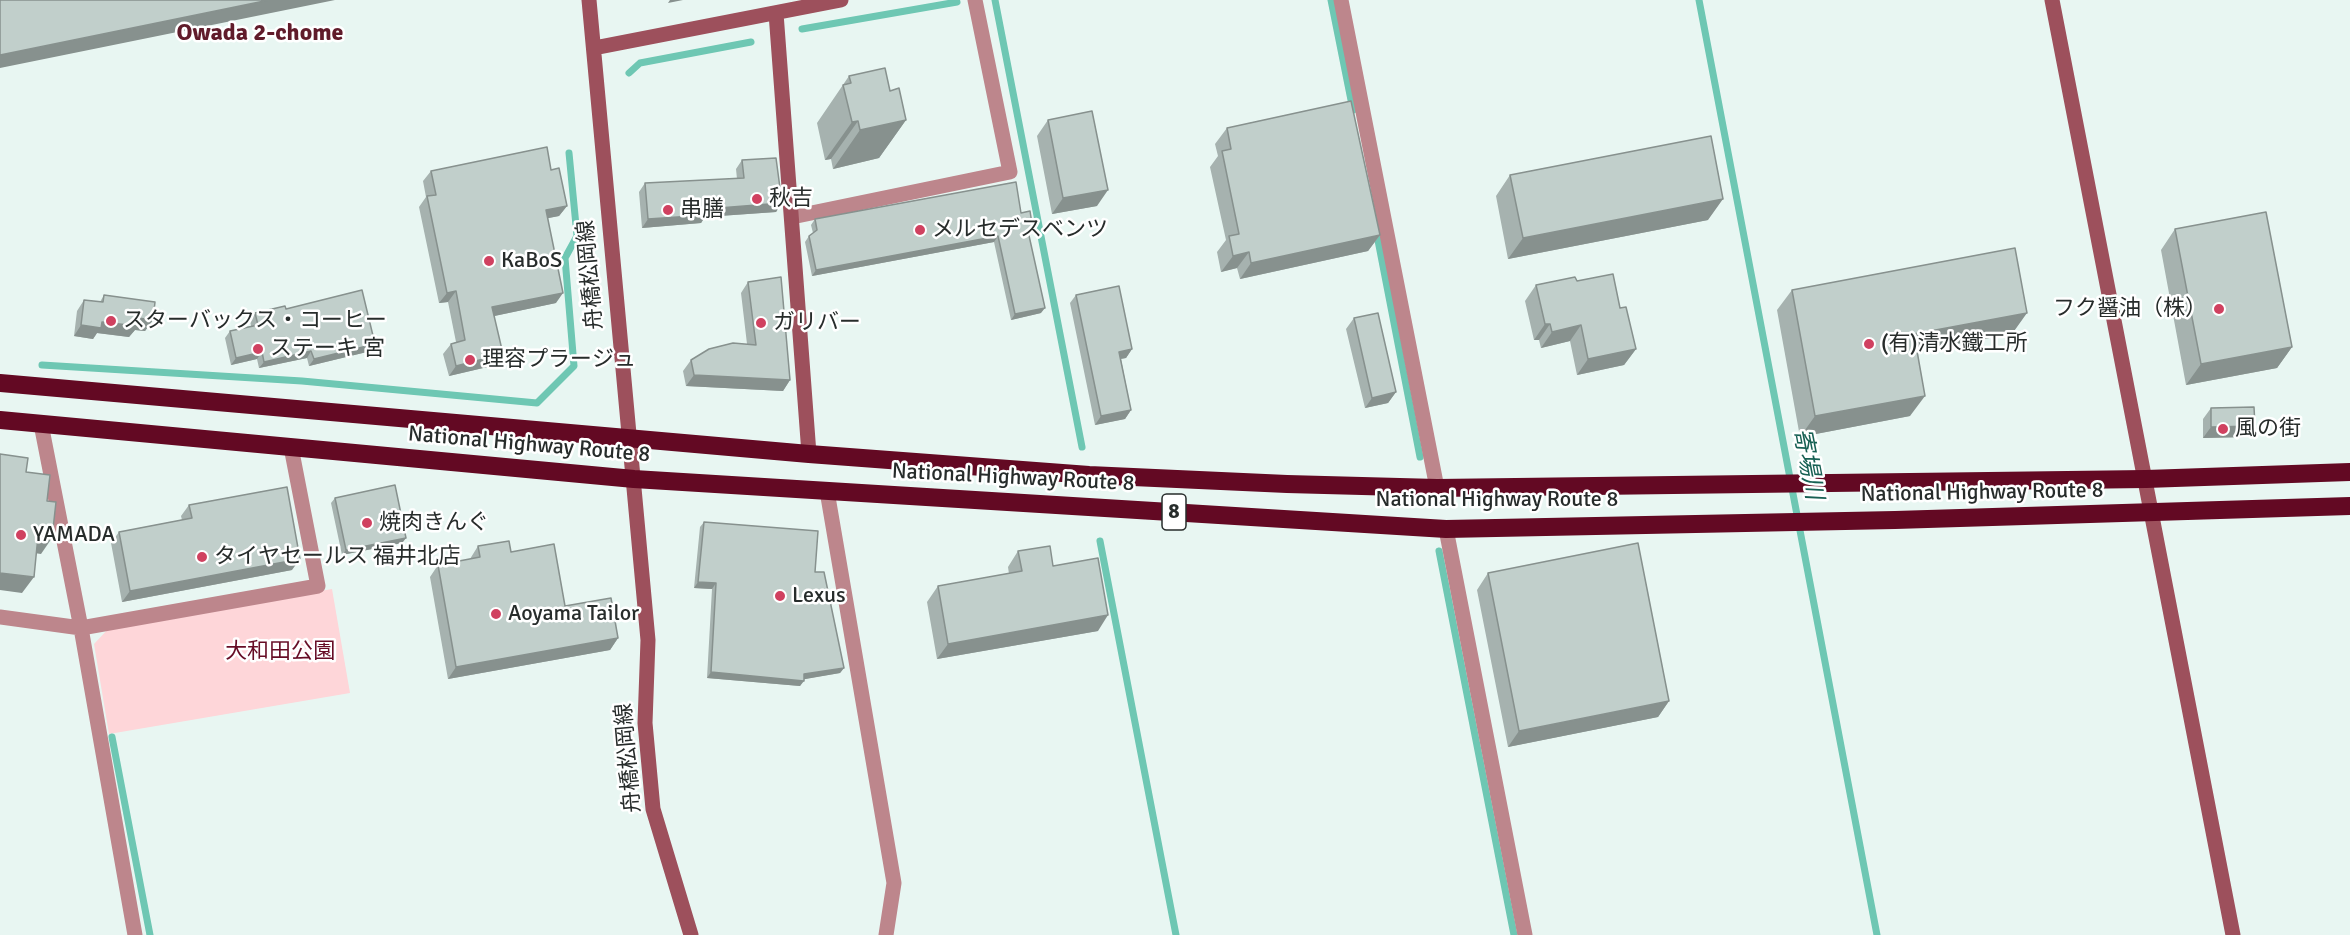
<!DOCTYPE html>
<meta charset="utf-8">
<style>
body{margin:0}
canvas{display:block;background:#e8f6f2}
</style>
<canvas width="2350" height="935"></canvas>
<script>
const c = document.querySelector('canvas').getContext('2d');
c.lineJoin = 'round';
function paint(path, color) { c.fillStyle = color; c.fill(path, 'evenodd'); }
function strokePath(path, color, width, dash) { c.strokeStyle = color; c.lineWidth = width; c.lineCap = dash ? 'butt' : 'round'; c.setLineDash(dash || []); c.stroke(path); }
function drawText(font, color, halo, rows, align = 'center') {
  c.font = font + ' Signika,"Noto Sans JP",sans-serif'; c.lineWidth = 5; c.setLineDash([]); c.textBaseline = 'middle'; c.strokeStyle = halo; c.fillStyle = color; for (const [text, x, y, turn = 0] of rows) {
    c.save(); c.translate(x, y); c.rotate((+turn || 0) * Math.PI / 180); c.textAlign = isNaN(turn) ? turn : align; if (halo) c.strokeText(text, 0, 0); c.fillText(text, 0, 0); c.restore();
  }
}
paint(new Path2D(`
 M332,589L350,693L109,734L94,644L109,628Z`), '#fed6d9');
strokePath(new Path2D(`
 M995,0L1082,447
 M1331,0L1353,110
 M1699,0L1877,935
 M802,29L957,2
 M629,73L640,63L751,42
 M1376,230L1420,457
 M42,365L302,381L537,403L574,366L565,258L577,236L569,153
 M1100,541L1176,935
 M1439,551L1514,935
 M112,737L150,935`), '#6ec7b3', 7);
strokePath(new Path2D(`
 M1341,0L1437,488
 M792,217L1010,172L975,0
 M41,424L81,628L135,935
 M827,491L894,883L886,935
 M1446,529L1525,935
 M0,617L81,628L318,586L291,447`), '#bd868c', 15);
strokePath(new Path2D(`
 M589,0L648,640L645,723L653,809L691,935
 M2052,0L2233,935
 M776,13L809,454
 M594,48L841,0`), '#9d505c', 15);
strokePath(new Path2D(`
 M0,383L809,454L1089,475L1287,484L1437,488L2146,479L2350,472
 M0,420L634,479L1446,529L1895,520L2350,506`), '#630923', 18);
paint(new Path2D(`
 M849,76L890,91L906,120L879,158L833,169L831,159L825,160L817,123Z
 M1048,120L1097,206L1052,214L1037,136Z
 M1227,128L1380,235L1368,251L1240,279L1237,268L1221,272L1217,252L1226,240L1210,167L1218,156L1215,144Z
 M742,160L782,203L776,212L705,217L701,223L642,228L639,192L645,183L737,179L736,169Z
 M551,170L567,206L559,216L548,218L556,303L494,316L496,365L449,376L443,354L451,344L456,342L448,302L439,303L419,207L426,197L423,181L431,171Z
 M1510,175L1708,220L1508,259L1496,196Z
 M1021,213L1029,236L1041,313L1011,320L994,242L812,276L805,242L809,236L813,233L811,225L815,219Z
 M2175,229L2292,347L2277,368L2186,385L2161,250Z
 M1577,281L1620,308L1636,349L1624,365L1577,375L1570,341L1541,348L1539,340H1534L1525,301L1536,285Z
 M748,282L790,380L783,391L686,386L683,371L691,360L747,344L741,293Z
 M1792,290L2012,334L1917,351L1910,416L1800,437L1777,310Z
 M104,295L153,320L145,331L135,330L129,337L97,333L93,339L74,336L77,311L84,300L100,302Z
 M1076,295L1132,349L1126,358L1121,359L1131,410L1125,419L1095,425L1070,303Z
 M286,309L375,344L371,351L309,366L307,358L259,368L257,359L231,365L225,338L230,331L251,326L250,320L255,313Z
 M1354,318L1396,392L1388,403L1365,408L1346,329Z
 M2211,408L2255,426L2247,437L2203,438V419Z
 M335,498L406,538L402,543L342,555L331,503Z
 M189,505L292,570L122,602L111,543L119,532L182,520L181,516Z
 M704,522L815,572L844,668L840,673L804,679L800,686L707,678L712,589L694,588L700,527Z
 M478,546L511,552L565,606L618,638L610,650L448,679L430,577L438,565L470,559Z
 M1018,551L1053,566L1098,631L937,659L927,602L938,586L1009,574L1008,567Z
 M1488,573L1669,701L1658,717L1508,747L1477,590Z`), '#a6b2af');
paint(new Path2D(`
 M269,0H335L0,68V55Z
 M670,0H683L668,3Z
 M906,120L879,158L833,169L860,130Z
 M858,121L831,159L825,160L852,122Z
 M1108,190L1097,206L1052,214L1063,198Z
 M1723,199L1708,220L1508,259L1523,238Z
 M782,203L776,212L705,217L701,223L642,228L648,219L706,209Z
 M567,206L559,216L539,220L546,210Z
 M1380,235L1368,251L1240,279L1251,263Z
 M998,236L994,242L812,276L816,270Z
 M1249,252L1237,268L1221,272L1233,256Z
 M456,291L448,302L439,303L447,293Z
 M563,293L556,303L485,318L492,307Z
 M1045,308L1041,313L1011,320L1015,314Z
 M2027,313L2012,334L1899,354L1914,334Z
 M138,318L153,320L145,331L135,330L129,337L97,333L93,339L74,336L81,325L102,322Z
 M1545,324H1550L1539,340H1534Z
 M1581,325L1570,341L1541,348L1552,332Z
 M375,344L371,351L309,366L314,359Z
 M2292,347L2277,368L2186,385L2201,364Z
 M1132,349L1126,358L1113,360L1119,352Z
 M1636,349L1624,365L1577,375L1588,359Z
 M311,351L307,358L259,368L264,362Z
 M262,352L257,359L231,365L236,358Z
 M503,354L496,365L449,376L456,366Z
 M694,375L790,380L783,391L686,386Z
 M1396,392L1388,403L1365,408L1372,398Z
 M1925,396L1910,416L1800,437L1815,416Z
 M1131,410L1125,419L1095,425L1101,416Z
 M2255,426L2247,437L2203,438L2211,427Z
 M38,536L52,538L41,554L27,552Z
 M406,538L402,543L342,555L346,550Z
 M300,559L292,570L122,602L130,591Z
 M0,573L34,577L22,593L0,590Z
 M698,582L716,583L712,589L694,588Z
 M1108,615L1098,631L937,659L948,644Z
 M618,638L610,650L448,679L456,667Z
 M844,668L840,673L800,680L804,674Z
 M711,672L804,681L800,686L707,678Z
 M1669,701L1658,717L1508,747L1519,731Z`), '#87918e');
const building = new Path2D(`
 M0,0H269L0,55Z
 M885,68L890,91L899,88L906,120L860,130L858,121L852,122L843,85L851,83L849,76Z
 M1351,101L1380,235L1251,263L1249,252L1233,256L1229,236L1239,234L1222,151L1231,149L1227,128Z
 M1092,111L1108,190L1063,198L1048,120Z
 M1711,136L1723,199L1523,238L1510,175Z
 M547,147L551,170L559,168L567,206L546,210L563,293L492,307L503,354L456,366L451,344L465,340L456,291L447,293L427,196L436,195L431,171Z
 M776,158L782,203L706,209L707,215L648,219L645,183L744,178L742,160Z
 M1016,182L1021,213L1030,211L1033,230L1028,231L1045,308L1015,314L998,236L816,270L809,236L817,230L815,219Z
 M2266,212L2292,347L2201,364L2175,229Z
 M2015,248L2027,313L1914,334L1925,396L1815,416L1792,290Z
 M1613,274L1620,308L1626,307L1636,349L1588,359L1581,325L1552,332L1550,324H1545L1536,285L1575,277L1577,281Z
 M781,277L790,380L694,375L691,360L709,349L733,343L756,345L748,282Z
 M1119,286L1132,349L1119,352L1131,410L1101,416L1076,295Z
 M362,290L375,344L314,359L311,351L264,362L262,352L236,358L230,331L258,325L255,313L285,306L286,309Z
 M104,295L155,302L153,320L138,318L137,326L102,322L101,328L81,325L84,300L103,302Z
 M1378,313L1396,392L1372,398L1354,318Z
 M2254,407L2255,426L2211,427V408Z
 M0,454L28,458L26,472L50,475L47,501L56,502L52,538L38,536L34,577L0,573Z
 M395,485L406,538L346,550L335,498Z
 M287,487L300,559L130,591L119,532L192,518L189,505Z
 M704,522L818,531L815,572H824L844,668L804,674V681L711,672L716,583L698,582Z
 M509,541L511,552L554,544L565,606L611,598L618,638L456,667L438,565L480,557L478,546Z
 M1638,543L1669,701L1519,731L1488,573Z
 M1050,546L1053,566L1098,558L1108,615L948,644L938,586L1022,571L1018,551Z`);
paint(building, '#c1cfcb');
strokePath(building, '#87918e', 1.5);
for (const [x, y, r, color] of [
 [757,199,6,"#d04160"],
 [668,210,6,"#d04160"],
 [920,230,6,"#d04160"],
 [489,261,6,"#d04160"],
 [2219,309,6,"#d04160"],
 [111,321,6,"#d04160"],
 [761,323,6,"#d04160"],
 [1869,344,6,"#d04160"],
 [258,349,6,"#d04160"],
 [470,360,6,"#d04160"],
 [2223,429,6,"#d04160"],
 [367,523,6,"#d04160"],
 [21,535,6,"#d04160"],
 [202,557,6,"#d04160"],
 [780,596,6,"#d04160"],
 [496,614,6,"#d04160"]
]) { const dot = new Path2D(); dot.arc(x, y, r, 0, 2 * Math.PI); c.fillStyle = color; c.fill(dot); strokePath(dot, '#fff', 2); }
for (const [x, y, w] of [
 [1174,512,24]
]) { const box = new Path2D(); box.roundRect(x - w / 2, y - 18, w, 36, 4.5); c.fillStyle = '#fff'; c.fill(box); strokePath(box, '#272c2b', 1.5); }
drawText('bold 21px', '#272c2b', null, [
 ["8",1174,512]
]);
drawText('22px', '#272c2b', '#fff', [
 ["秋吉",769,199],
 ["串膳",680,210],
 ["メルセデスベンツ",932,230],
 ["KaBoS",501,261],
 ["フク醤油（株）",2207,309,"right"],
 ["スターバックス・コーヒー",123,321],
 ["ガリバー",773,323],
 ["(有)清水鐵工所",1881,344],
 ["ステーキ 宮",270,349],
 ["理容プラージュ",482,360],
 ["風の街",2235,429],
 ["焼肉きんぐ",379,523],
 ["YAMADA",33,535],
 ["タイヤセールス 福井北店",214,557],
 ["Lexus",792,596],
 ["Aoyama Tailor",508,614]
], 'left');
drawText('22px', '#272c2b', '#fff', [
 ["舟橋松岡線",591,275,-95],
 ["National Highway Route 8",529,445,5],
 ["National Highway Route 8",1013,478,3],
 ["National Highway Route 8",1982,493,-1],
 ["National Highway Route 8",1497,500],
 ["舟橋松岡線",629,758,-95]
]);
drawText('22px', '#660c25', '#fff', [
 ["大和田公園",280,652]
]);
drawText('bold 24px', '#601b2a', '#fff', [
 ["Owada 2-chome",260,34]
]);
drawText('italic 24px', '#176053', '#fff', [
 ["寄場川",1807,464,79]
]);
</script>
